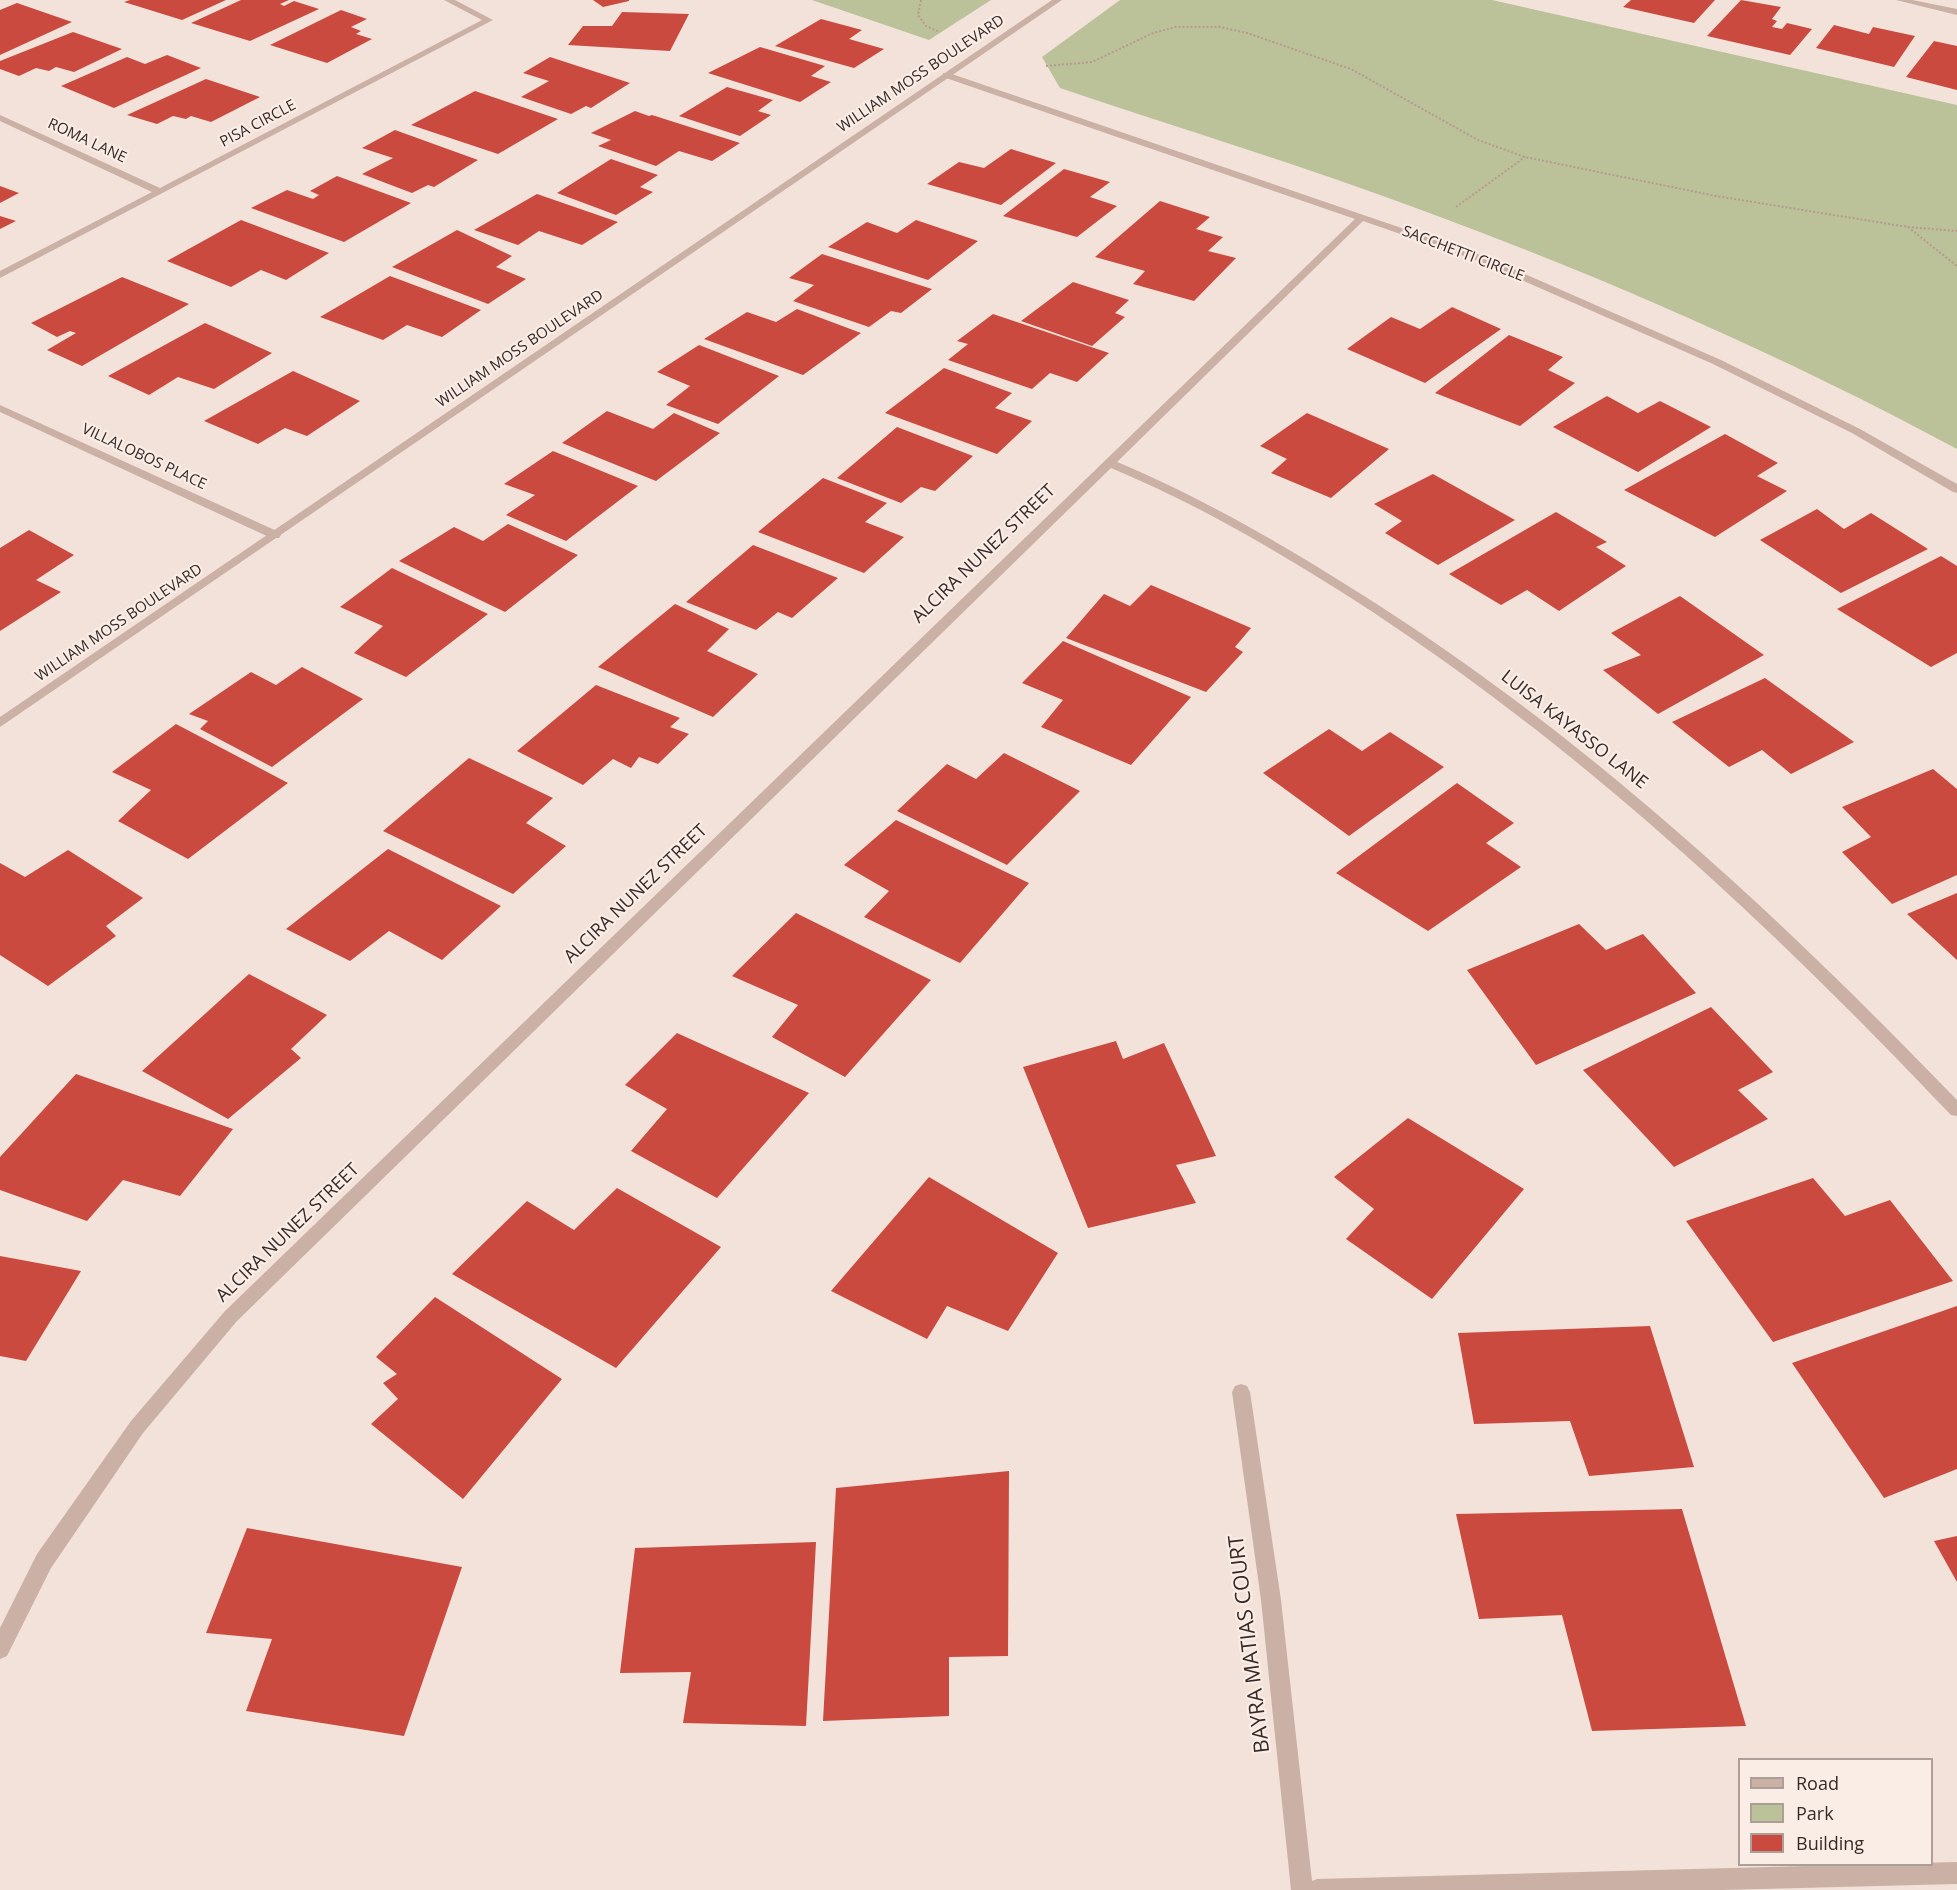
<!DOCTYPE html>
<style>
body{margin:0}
#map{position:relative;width:1957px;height:1890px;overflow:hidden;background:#f2e2d9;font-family:"Open Sans",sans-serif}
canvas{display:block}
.legend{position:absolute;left:1738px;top:1758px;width:195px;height:108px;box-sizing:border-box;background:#faede6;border:2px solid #ac9f9a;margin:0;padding:8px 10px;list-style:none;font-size:18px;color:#362927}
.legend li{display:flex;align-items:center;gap:12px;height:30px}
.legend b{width:30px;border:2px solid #ac9f9a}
</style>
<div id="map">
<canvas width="1957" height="1890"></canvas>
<ul class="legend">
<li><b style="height:8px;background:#cbb0a5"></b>Road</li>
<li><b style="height:16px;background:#bbc299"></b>Park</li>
<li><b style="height:16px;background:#ca4a40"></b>Building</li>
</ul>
</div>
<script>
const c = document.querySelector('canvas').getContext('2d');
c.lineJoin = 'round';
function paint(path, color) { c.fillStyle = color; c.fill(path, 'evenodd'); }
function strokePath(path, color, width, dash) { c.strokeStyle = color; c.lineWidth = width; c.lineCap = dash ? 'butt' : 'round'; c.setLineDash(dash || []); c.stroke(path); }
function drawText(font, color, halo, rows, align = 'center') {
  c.font = font + ' "Open Sans",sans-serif'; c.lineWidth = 4.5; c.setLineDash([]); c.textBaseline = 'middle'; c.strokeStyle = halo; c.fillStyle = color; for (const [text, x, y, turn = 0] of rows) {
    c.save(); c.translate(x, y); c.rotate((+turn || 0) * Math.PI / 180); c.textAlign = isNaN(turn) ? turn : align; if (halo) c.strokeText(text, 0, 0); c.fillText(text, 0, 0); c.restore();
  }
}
paint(new Path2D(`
 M812,0H991L929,40Z
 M1120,0H1492L1957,105V449C1786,357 1606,278 1424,211C1304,166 1181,129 1060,88L1042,57Z`), '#bbc299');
paint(new Path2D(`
 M130,0H226L182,20L124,2Z
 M241,0H289L280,4L284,6L294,1L319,9L250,41L191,23Z
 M593,0H629V1L603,7Z
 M1631,0H1715L1694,23L1623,7Z
 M1741,0L1781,7L1772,19L1777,21L1772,27L1782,29L1787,23L1812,29L1790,55L1707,36Z
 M17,3L72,22L0,55V10Z
 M341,10L367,19L351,27L361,31L356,34L372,39L327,63L270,45Z
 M622,12L689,14L670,51L568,45L583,26H612Z
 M821,19L862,30L849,39L884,49L854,68L775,46Z
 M1834,25L1869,34L1873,27L1915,36L1894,67L1816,48Z
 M73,32L122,49L74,72L56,67L49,71L36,68L19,76L0,69V61Z
 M1934,41L1957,46V90L1906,77Z
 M760,47L825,66L811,76L831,82L800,102L708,73Z
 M167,55L201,68L114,108L61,86L127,57L145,64Z
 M550,57L630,83L591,108L586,106L571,114L521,97L549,81L523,73Z
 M206,79L260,97L211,122L191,116L186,119L173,116L157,124L127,115Z
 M727,87L773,100L758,111L771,115L740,136L679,116Z
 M475,91L558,119L498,154L411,125Z
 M635,111L649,116L652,115L740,143L712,161L679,151L656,166L598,146L611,140L591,133Z
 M395,130L478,160L434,187L428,185L412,193L362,174L393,158L362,148Z
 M1011,149L1056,163L1001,205L927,184L959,162L984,168Z
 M611,159L658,175L640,187L653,192L616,215L557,193Z
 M1064,169L1110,182L1090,197L1117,206L1077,237L1003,216Z
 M337,176L411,203L344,242L251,208L287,190L313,199L319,195L310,191Z
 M0,186L19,193L0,203Z
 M537,194L618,222L582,245L539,231L518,245L474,230Z
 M1160,201L1210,217L1196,229L1223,237L1208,251L1236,258L1194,301L1133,284L1145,271L1095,257Z
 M0,216L16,221L0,229Z
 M241,220L329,253L286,280L261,270L231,287L167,261Z
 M916,220L978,241L928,280L828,247L867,222L897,233Z
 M457,230L512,256L496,267L526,279L488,304L392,267Z
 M822,254L932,289L901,313L891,311L869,327L793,301L814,285L789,278Z
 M390,276L481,310L442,337L407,325L383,340L320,317Z
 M122,277L189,304L82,366L47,350L76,333L70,331L57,337L31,323Z
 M1073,282L1129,300L1115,313L1125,317L1092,346L1021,321Z
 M1452,307L1501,329L1425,383L1347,349L1391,317L1420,329Z
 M797,309L861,333L803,375L704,339L747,312L776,322Z
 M993,314L1109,353L1077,382L1050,373L1032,389L948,360L968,344L957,341Z
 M205,323L272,353L214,389L178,377L149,395L108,376Z
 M1509,335L1563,357L1548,370L1575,383L1520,426L1435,393Z
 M699,345L779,376L718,424L666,405L690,386L657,372Z
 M944,368L1012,393L995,408L1032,421L997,454L885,413Z
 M293,371L360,401L307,436L285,428L258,444L204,421Z
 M1607,396L1638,413L1660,401L1711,427L1638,472L1553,427Z
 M607,411L653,429L674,413L720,433L656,481L562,443Z
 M1307,413L1389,449L1331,498L1271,473L1287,459L1260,446Z
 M897,427L973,456L935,491L921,487L901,503L837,478Z
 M1725,434L1778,463L1757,476L1787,491L1715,537L1624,490Z
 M553,451L638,486L566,541L506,515L535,495L504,484Z
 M1433,474L1515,520L1438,565L1385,533L1402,521L1374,504Z
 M823,478L887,503L865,522L904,537L864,573L758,532Z
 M1817,509L1844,529L1871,513L1928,549L1841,593L1760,540Z
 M1556,512L1607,542L1596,547L1626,566L1559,611L1527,590L1501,605L1449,574Z
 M508,524L578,555L505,612L399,561L454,527L483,541Z
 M29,530L74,555L36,580L61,592L0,631V548Z
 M753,545L838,578L792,618L778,612L756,630L686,602Z
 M1941,556L1957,566V653L1931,667L1837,609Z
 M392,568L488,614L406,677L354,653L383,626L340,607Z
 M1151,585L1251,628L1235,647L1243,652L1206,692L1066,638L1104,594L1130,606Z
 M1680,596L1764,655L1658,714L1603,670L1641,655L1611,633Z
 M675,604L729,629L707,651L758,674L713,717L598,667Z
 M1063,641L1191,697L1131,765L1041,727L1063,700L1022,683Z
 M302,667L363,699L272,767L200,729L208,721L189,714L251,672L276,685Z
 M1765,678L1854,742L1791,774L1762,750L1729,767L1672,722Z
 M596,685L680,718L670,727L689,734L658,764L639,757L631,768L613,759L583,785L517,751Z
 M176,724L288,783L188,859L118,821L151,790L112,772Z
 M1329,729L1362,751L1390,732L1444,767L1349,836L1263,773Z
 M1004,753L1080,791L1007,865L897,811L947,764L976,779Z
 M469,758L553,798L526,823L566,846L513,894L383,831Z
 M1933,769L1957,789V875L1892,904L1842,852L1871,837L1842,807Z
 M1457,783L1514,823L1486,843L1521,867L1428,931L1336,873Z
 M896,820L1029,883L960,963L864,917L889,891L844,865Z
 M388,849L501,906L442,960L389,931L350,961L286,929Z
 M68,850L143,898L106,926L116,936L48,986L0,955V863L25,877Z
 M1957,893V960L1907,914Z
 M796,913L931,980L845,1077L772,1037L798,1005L732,976Z
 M1579,924L1606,950L1643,934L1696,993L1536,1065L1467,970Z
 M249,974L327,1015L291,1049L301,1058L228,1119L142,1071Z
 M1711,1007L1773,1072L1738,1090L1768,1119L1674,1167L1583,1070Z
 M677,1033L809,1093L717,1198L631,1151L667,1109L625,1085Z
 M1116,1041L1123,1059L1164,1043L1216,1156L1176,1165L1196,1203L1088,1228L1023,1067Z
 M76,1074L233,1129L180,1196L123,1180L87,1221L0,1190V1157Z
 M1408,1118L1524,1189L1432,1299L1346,1239L1374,1209L1334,1177Z
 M929,1177L1058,1253L1008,1331L947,1306L927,1339L831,1291Z
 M1813,1178L1845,1216L1890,1200L1953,1281L1773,1342L1686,1221Z
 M617,1188L721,1247L616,1368L452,1274L527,1201L574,1230Z
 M0,1256L81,1271L26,1361L0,1356Z
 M435,1297L562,1379L463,1499L371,1424L398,1399L383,1383L397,1374L376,1357Z
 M1957,1306V1469L1884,1498L1792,1363Z
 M1650,1326L1694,1467L1589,1476L1570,1421L1474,1424L1458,1333Z
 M1009,1471L1008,1656L949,1657V1716L823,1721L836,1488Z
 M1682,1509L1746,1726L1592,1731L1562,1615L1479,1619L1456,1514Z
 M247,1528L462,1567L404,1736L246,1711L272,1639L206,1633Z
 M1957,1536V1582L1934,1541Z
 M816,1542L806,1726L683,1723L691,1672L620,1673L635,1548Z`), '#ca4a40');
strokePath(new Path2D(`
 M921,0L918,15L926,26L940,32
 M1046,66L1092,62L1153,33L1176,27H1220L1247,33L1351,69L1478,140L1525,157L1716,196L1908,227L1957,231
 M1456,207L1525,157
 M1908,227L1957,266`), '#b69a8f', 2, [2, 2]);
paint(new Path2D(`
 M444,0H455L493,20L0,278V271L152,192L0,121V115L160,188L482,20Z
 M1896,0H1912L1957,9V15Z
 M943,73H949L1486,257L1721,360L1860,429L1957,484V493L1953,492L1852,433L1713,364L1478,261L1363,221L1117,462C1203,498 1282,544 1361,594C1583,734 1775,911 1957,1100V1116L1951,1115C1768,922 1575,742 1351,598C1274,549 1195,503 1111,468L237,1321L143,1433L51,1568L7,1656L0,1659V1628L37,1554L131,1421L225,1311L1355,219L943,77Z
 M0,405L279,532L281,535L279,538H271L0,412Z
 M1241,1384L1247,1386L1250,1392L1281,1600L1312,1881L1317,1879L1957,1862V1884L1722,1890H1291L1261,1600L1232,1392L1235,1386Z`), '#cbb0a5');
paint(new Path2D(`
 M1052,0H1062L0,727V717Z`), '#cbb0a5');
drawText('15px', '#362927', '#faede6', [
 ["WILLIAM MOSS BOULEVARD",921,74,-34],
 ["PISA CIRCLE",258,124,-28],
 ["ROMA LANE",87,141,25],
 ["SACCHETTI CIRCLE",1463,254,21],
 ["WILLIAM MOSS BOULEVARD",520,349,-34],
 ["VILLALOBOS PLACE",144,457,25],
 ["WILLIAM MOSS BOULEVARD",119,623,-34]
]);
drawText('18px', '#362927', '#faede6', [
 ["ALCIRA NUNEZ STREET",984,554,-44],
 ["LUISA KAYASSO LANE",1574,730,38],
 ["ALCIRA NUNEZ STREET",636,894,-44],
 ["ALCIRA NUNEZ STREET",288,1233,-44]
]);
drawText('21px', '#362927', '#faede6', [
 ["BAYRA MATIAS COURT",1250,1644,-97]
]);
</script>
